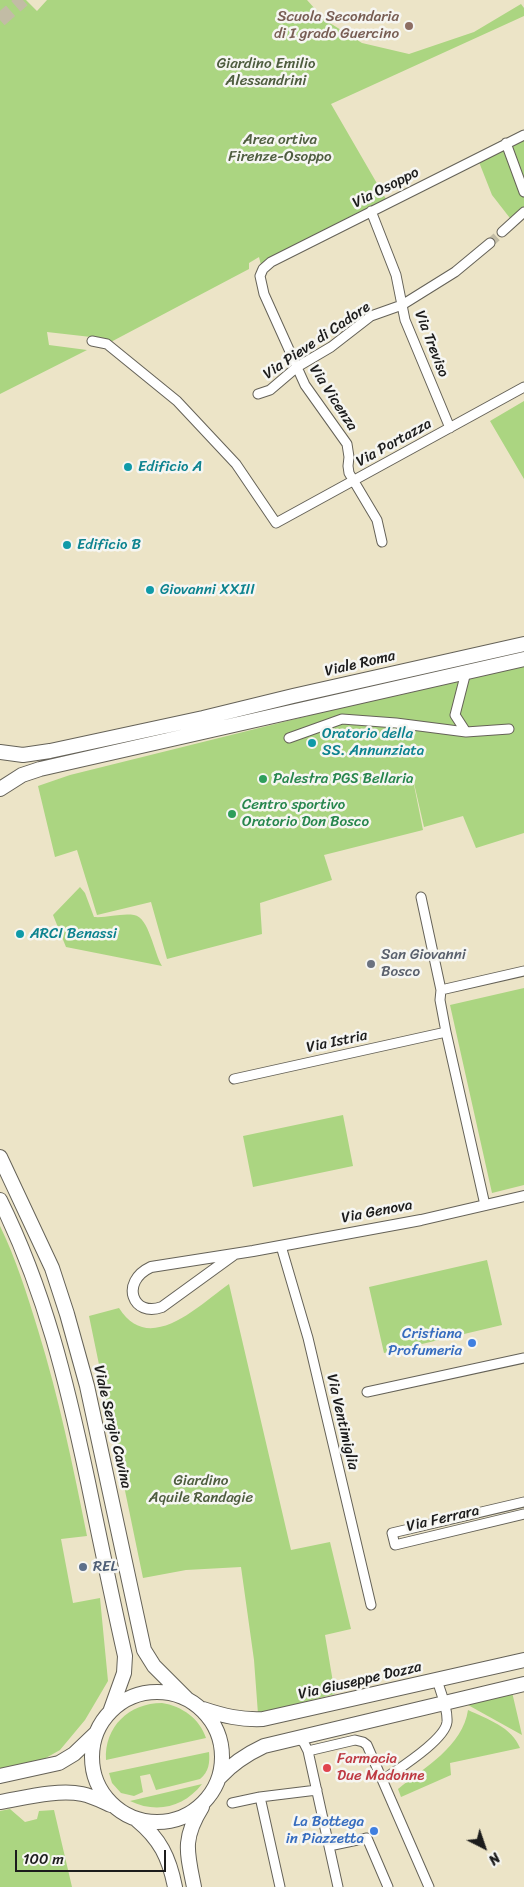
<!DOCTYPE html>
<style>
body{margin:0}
#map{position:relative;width:524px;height:1887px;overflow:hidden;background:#ece4c7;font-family:Sriracha,sans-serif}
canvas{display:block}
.north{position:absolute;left:459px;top:1822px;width:50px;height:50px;-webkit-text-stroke:4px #f6f6f2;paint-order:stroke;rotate:139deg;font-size:14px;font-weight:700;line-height:20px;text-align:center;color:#1c1c1c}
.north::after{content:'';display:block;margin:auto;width:18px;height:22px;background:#1c1c1c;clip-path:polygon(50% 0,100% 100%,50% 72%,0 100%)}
.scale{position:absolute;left:15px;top:1850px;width:151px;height:22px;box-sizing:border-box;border:2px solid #1c1c1c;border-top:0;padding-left:6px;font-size:15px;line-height:18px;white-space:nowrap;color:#1c1c1c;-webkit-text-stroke:4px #f6f6f2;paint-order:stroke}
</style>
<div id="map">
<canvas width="524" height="1887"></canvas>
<div class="north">N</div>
<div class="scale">100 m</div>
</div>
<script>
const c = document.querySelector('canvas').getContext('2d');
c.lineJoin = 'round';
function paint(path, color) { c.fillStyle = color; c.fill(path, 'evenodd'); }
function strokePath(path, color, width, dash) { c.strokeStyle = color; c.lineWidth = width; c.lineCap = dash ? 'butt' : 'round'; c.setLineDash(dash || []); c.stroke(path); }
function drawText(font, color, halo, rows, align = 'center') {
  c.font = font + ' Sriracha,sans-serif'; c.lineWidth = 5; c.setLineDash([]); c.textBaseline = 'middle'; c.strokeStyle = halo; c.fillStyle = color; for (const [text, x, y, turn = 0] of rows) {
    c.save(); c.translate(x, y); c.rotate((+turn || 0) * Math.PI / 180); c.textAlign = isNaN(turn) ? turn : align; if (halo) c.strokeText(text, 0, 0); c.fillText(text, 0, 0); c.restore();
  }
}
paint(new Path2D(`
 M0,0H26L37,11L47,0H307L325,20L362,43L409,54L474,32L521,4L524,8V16L331,104L386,199L261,265L259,257L249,263V269L107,344L91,337L47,332L49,345L87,350L0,394Z
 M524,135V212L513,222L492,195L477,157Z
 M524,401V479L490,421Z
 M524,665V833L476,848L463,816L424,827L411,770L423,830L324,855L332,880L260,903L262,934L167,959L151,902L97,915L77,850L55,857L38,786L70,775L396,694V696Z
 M80,887L85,893L94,917C107,918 121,913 134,915C149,917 154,953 162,966L66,947L53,915Z
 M524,988V1185L492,1193L450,1005Z
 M343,1115L353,1166L253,1187L243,1136Z
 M0,1226C16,1259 27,1294 38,1330C59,1398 73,1466 87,1536L61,1539L73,1603L100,1598L108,1681L85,1720L60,1750L44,1759L0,1769Z
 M487,1260L502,1325L384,1353L369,1287Z
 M229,1284L291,1550L330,1542L351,1629L325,1635L335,1694L258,1714L254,1660L241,1567L186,1570L143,1578L89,1316L119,1308C149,1356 198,1306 229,1284Z
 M512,1692L522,1735L468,1705V1704Z
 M162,1703C182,1706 200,1719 206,1738L106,1760C104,1727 129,1703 162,1703Z
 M468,1710C487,1719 512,1727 520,1748L450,1763L451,1775L401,1797L398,1789C424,1768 463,1746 468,1710Z
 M209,1752C210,1762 209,1772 200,1779L156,1790L150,1774L140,1776L143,1792L134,1796L121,1793L112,1783L109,1773Z
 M202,1784C184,1807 157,1814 130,1801Z
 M10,1809L25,1822L37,1819L39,1811L54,1810L72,1887H0V1811Z`), '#abd581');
strokePath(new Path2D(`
 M490,243L502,232`), '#c2bca5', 9, [9, 4.5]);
strokePath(new Path2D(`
 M0,20L23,0`), '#c2bca5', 14, [14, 7]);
const minor = new Path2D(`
 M506,143L524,192
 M371,211L396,275L405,320L450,428
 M502,232L524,212
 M92,341L107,344L177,401L236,464L276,523L524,387
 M258,394L270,390L297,367L331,347L371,316L402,305L455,272L490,243
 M382,542L377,520L349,473L348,466L349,457L347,444L305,385L264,294L260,276L263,269L271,262L524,135
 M466,672L455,715L466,732L509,729
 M289,738L342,719L396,723L466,732
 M421,897L441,990L440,1000L446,1032L485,1205
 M441,990L524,971
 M234,1079L446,1032
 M281,1246L308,1338L371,1605
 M367,1392L524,1358
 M524,1502L392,1533L395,1545L524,1514
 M298,1737L304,1743L308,1751L338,1887
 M308,1751L355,1740L363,1742L367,1745L429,1887
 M383,1780C398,1769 445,1740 447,1722C448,1709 441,1693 437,1680
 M260,1797L280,1887
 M232,1803L260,1797L317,1790
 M329,1846L367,1838L388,1887`);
const tertiary = new Path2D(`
 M235,1254L162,1307C133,1318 119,1282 151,1267L253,1251L421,1220L524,1196`);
const primary = new Path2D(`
 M0,752L23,755L50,751L203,718L293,696L524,644
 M0,789L22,775L40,769L524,659
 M0,1157L52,1268L67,1314L87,1386L144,1650L154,1666L187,1699
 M0,1200C45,1291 67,1383 88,1482C100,1540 112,1598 125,1656L124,1673L110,1712
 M92 1757a65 65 0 1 1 130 0a65 65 0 1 1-130 0Z
 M203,1709C224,1716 241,1720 263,1719L524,1660
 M0,1776L59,1763L74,1754L96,1733
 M220,1777C233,1763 247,1754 264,1746L524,1684
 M0,1802C24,1798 58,1789 82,1794C92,1796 102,1801 111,1805
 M137,1820C160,1839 169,1857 175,1887
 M194,1887C187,1852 182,1839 202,1807`);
strokePath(minor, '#656258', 11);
strokePath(tertiary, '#656258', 12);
strokePath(primary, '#656258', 16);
strokePath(minor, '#fff', 9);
strokePath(tertiary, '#fff', 10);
strokePath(primary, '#fff', 14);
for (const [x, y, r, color] of [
 [409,26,5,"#8d6e63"],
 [128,467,5,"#0f9aa8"],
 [67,545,5,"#0f9aa8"],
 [150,590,5,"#0f9aa8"],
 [312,743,5,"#0f9aa8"],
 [263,779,5,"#2e9e5b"],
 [232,814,5,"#2e9e5b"],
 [20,934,5,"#0f9aa8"],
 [371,964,5,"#6b7280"],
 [472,1343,5,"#3f7fe0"],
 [83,1567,5,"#5c6f8a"],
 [327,1768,5,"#e0444e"],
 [374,1831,5,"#3f7fe0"]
]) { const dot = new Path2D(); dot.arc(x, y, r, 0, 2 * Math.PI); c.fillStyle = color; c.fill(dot); strokePath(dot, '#f6f6f2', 2); }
drawText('15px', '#785e54', '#f6f6f2', [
 ["Scuola Secondaria",399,17],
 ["di I grado Guercino",399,34]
], 'right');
drawText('15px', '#4e5d3f', '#f6f6f2', [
 ["Giardino Emilio",266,64],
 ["Alessandrini",266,81],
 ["Area ortiva",280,140],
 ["Firenze-Osoppo",280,157],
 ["Giardino",201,1481],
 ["Aquile Randagie",201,1498]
]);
drawText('15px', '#1c1c1c', '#f6f6f2', [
 ["Via Osoppo",386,188,-27],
 ["Via Pieve di Cadore",317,341,-34],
 ["Via Treviso",431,344,69],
 ["Via Vicenza",333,398,57],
 ["Via Portazza",394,443,-29],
 ["Viale Roma",360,664,-13],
 ["Via Istria",337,1042,-12],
 ["Via Genova",377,1212,-11],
 ["Via Ventimiglia",342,1422,77],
 ["Viale Sergio Cavina",112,1427,77],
 ["Via Ferrara",443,1519,-13],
 ["Via Giuseppe Dozza",360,1681,-13]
]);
drawText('15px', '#0d838f', '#f6f6f2', [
 ["Edificio A",138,467],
 ["Edificio B",77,545],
 ["Giovanni XXIII",160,590],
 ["Oratorio della",322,734],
 ["SS. Annunziata",322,751],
 ["ARCI Benassi",30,934]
], 'left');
drawText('15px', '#27864d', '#f6f6f2', [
 ["Palestra PGS Bellaria",273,779],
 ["Centro sportivo",242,805],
 ["Oratorio Don Bosco",242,822]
], 'left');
drawText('15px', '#5b616d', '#f6f6f2', [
 ["San Giovanni",381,955],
 ["Bosco",381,972]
], 'left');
drawText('15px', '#366cbe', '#f6f6f2', [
 ["Cristiana",462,1334],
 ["Profumeria",462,1351],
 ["La Bottega",364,1822],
 ["in Piazzetta",364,1839]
], 'right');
drawText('15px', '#4e5e75', '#f6f6f2', [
 ["REL",93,1567]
], 'left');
drawText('15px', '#be3a42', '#f6f6f2', [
 ["Farmacia",337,1759],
 ["Due Madonne",337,1776]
], 'left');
</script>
